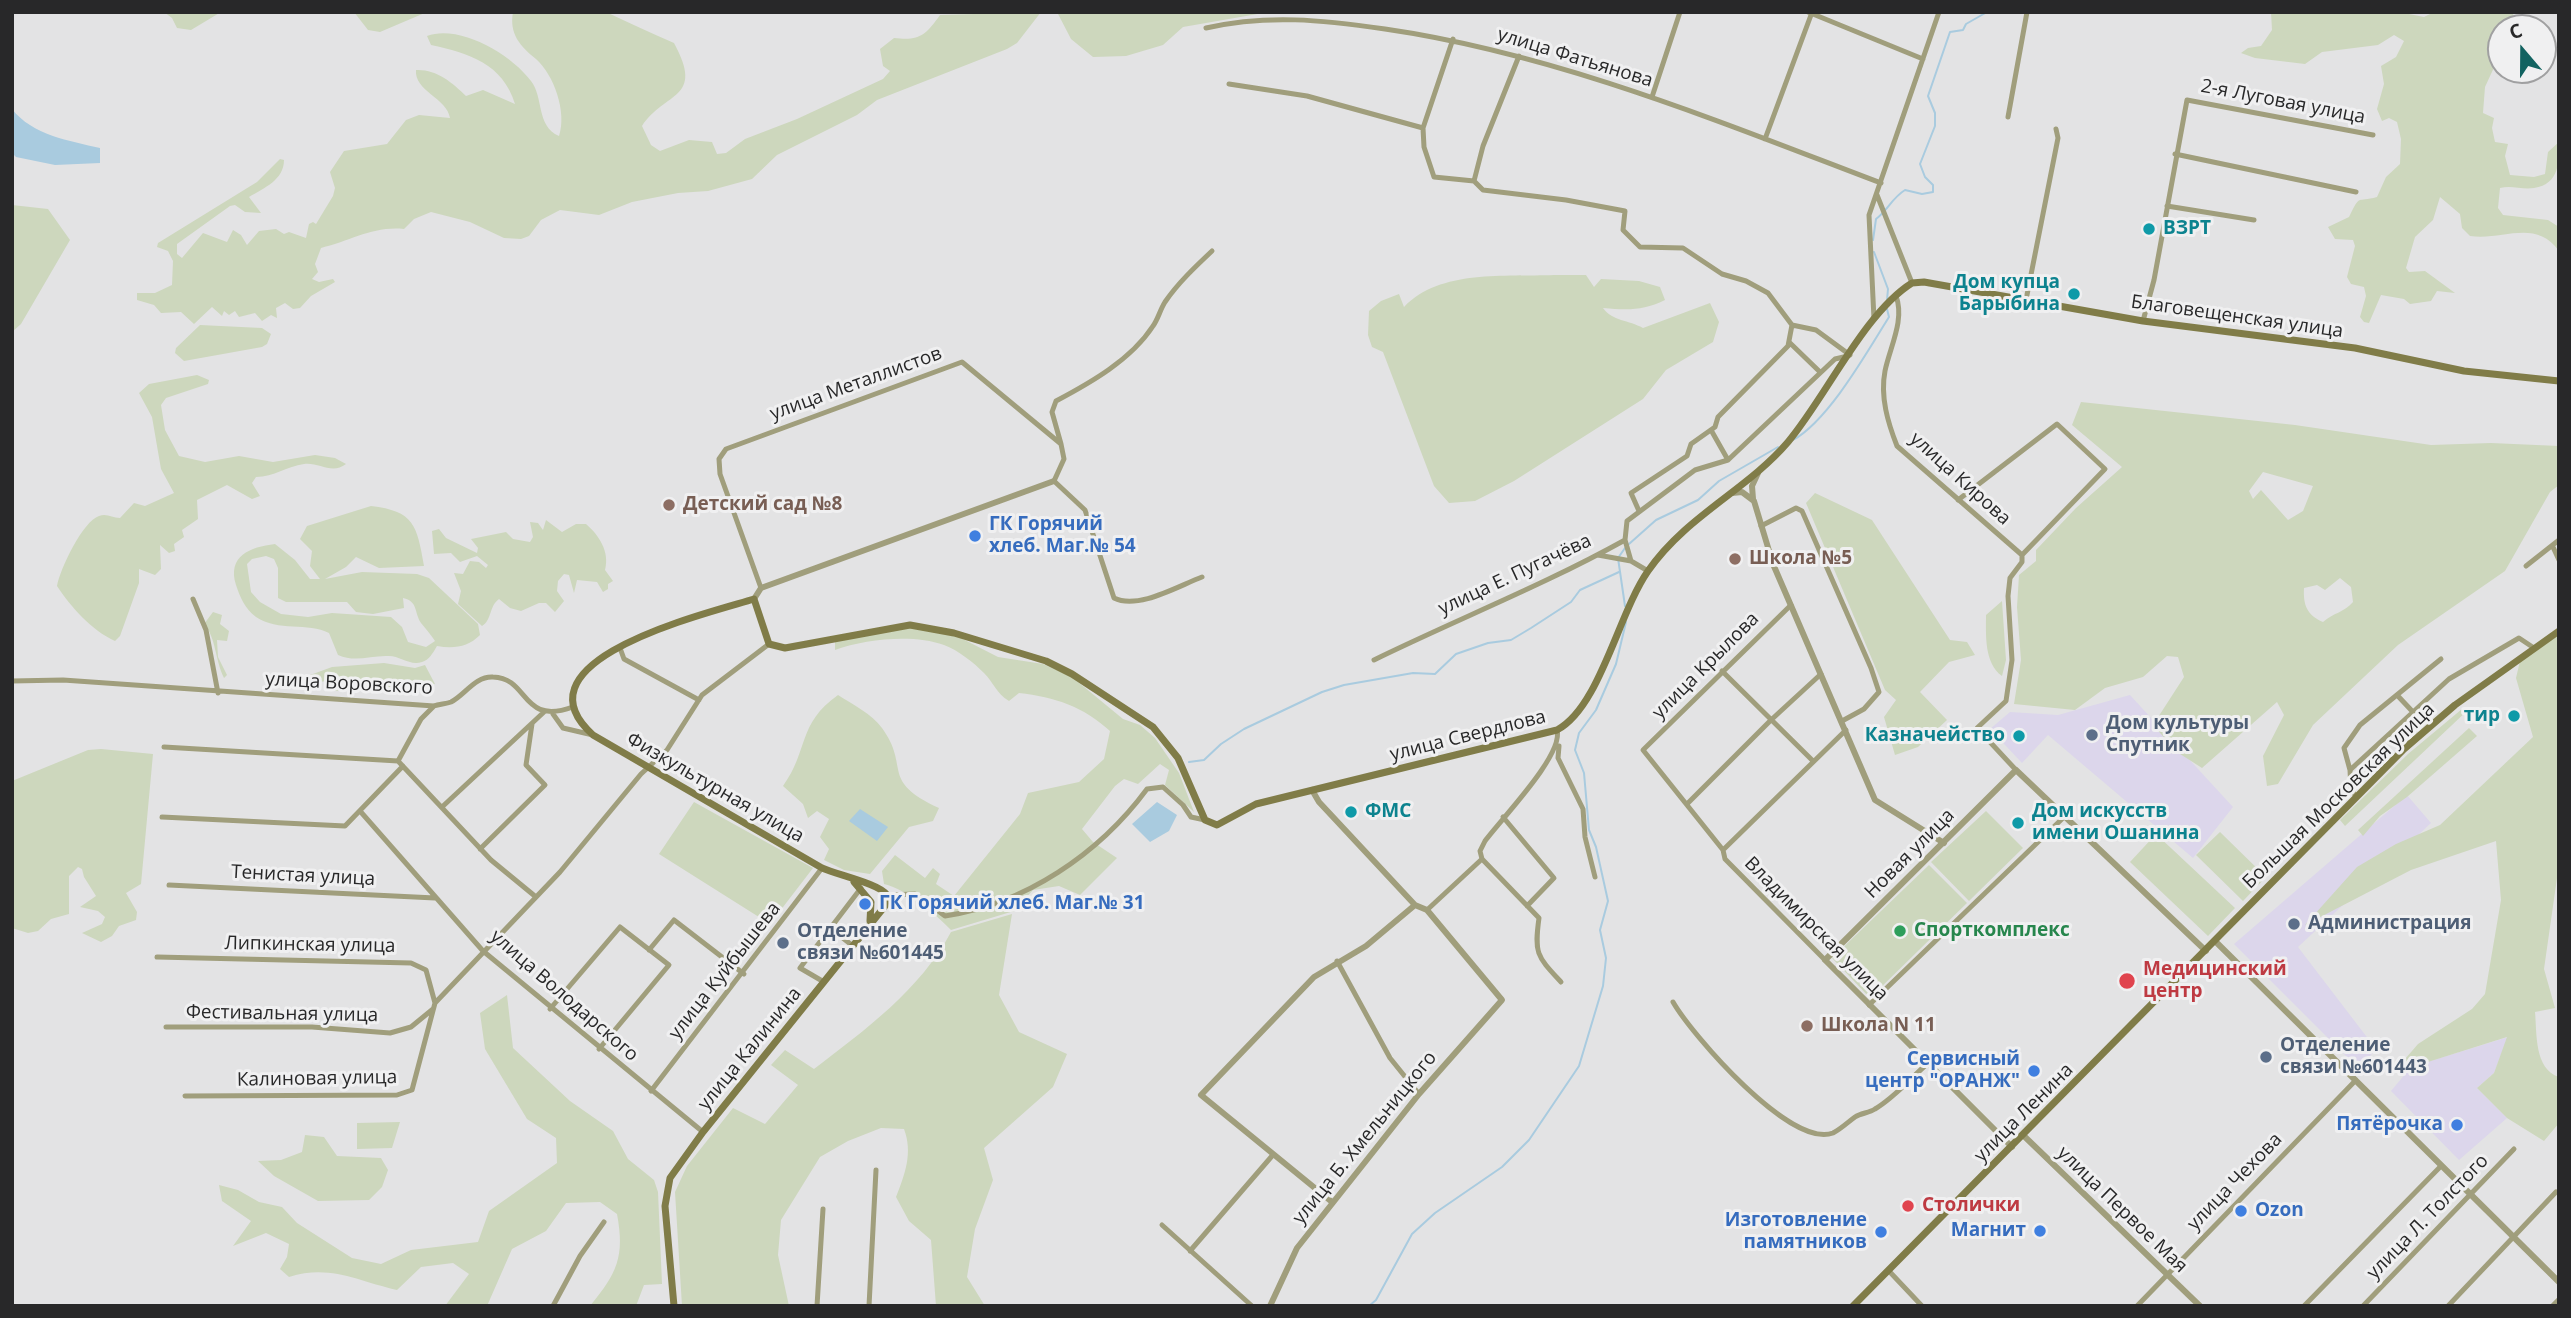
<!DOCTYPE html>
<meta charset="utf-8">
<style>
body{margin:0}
#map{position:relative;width:2571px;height:1318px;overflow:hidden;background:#e3e3e4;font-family:"Open Sans",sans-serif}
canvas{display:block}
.frame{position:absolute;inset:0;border:14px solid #282829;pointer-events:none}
.north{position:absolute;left:2487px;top:14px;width:70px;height:70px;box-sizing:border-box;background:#f0f0f1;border:2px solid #a0a0a1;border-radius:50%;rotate:340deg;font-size:19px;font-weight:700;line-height:28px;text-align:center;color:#282829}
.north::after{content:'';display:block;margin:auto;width:24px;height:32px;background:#126361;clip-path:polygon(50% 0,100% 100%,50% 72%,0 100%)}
</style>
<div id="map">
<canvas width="2571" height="1318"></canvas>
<div class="frame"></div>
<div class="north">С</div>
</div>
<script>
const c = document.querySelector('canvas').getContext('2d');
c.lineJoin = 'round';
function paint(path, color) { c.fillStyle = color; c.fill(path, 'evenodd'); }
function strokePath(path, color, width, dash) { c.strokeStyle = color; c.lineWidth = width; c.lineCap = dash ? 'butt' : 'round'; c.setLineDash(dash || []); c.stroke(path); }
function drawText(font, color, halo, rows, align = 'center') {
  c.font = font + ' "Open Sans",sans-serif'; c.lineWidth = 6; c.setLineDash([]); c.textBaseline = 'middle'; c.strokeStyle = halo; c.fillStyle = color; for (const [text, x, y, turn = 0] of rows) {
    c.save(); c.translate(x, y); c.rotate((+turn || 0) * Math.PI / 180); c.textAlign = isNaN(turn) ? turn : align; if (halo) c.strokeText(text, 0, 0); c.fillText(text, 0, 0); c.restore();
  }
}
paint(new Path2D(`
 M2130,695L2233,807L2193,858L2048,735L2022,763L1990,729L2010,712L2058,715Z
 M2407,795L2431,823L2298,947L2376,1049L2359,1069L2234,944Z
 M2508,1037L2494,1073L2477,1088L2507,1118L2459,1160L2391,1091L2411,1067Z`), '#dcd6eb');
paint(new Path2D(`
 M164,12H221L191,30L177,28L172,18Z
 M354,12H427L380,32L368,30Z
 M513,12H606C628,22 650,33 674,43C705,100 665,91 642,126L651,145L660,151L689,140L712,142L717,154L726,153L745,139L797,119L883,79L890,71L883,66L880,49L894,38C919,41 925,36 940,15L1041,12L1017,43L1007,49L877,100L857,115L777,155L752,179L708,191L678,193L632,202L599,215L560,210L541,220L529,236L521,239L504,238L470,222L431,212L414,219L404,229C372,226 351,241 321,248L315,264L318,272L312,279L319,282L333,279L335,282L311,296L300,308L293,309L285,303L276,308L277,318L271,315L262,321L255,313L239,317L235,311L229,315L224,311L222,316L212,307L194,324L181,312L161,313L154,305L137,300V293H155L172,285L173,261L168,251L157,247L158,243L257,182L280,159L284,160C284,180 264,188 249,197L261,213L245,212L235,205L230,206L177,244V254L182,258L203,233L227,242L233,230L241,235L247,245L259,231L276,229L284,234L289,232L306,238L309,224L313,222L316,224L333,196L335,188L330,172L344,151L387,144L406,120L419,115L450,118C447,98 414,91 416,70C436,69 452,82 466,96L483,90L515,104C503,64 469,53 431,45L427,36C459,24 511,54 531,81C544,98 536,126 559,136C567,112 554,75 536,59C520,46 509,34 513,12Z
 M1057,12H1269L1183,27L1163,45L1126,56L1093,57L1071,39Z
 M2271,12H2399L2424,17L2434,12H2513L2514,27L2528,22L2534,28H2501V60L2497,61L2485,87L2483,113L2494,118L2492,128L2495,142L2508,144L2505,156L2510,175L2534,177L2545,174L2548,152L2559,142C2559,161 2560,184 2534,188C2522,190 2512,185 2500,188L2498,208L2503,215L2548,220L2559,227V251C2535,218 2503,241 2470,236L2462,228L2460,214L2440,197L2433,220L2415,237L2406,268L2409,272L2425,271L2455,293L2437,291L2431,301L2410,304L2404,299L2381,295L2369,323L2364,322L2360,317L2366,296L2364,287L2351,284L2347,277L2355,246L2353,240L2335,239L2328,227L2349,217C2361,193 2356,203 2377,197L2386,177L2400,164L2401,139L2397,122L2389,118L2382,121L2377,109L2384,84L2381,66L2396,57L2404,41L2394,35L2378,45L2322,52L2305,64L2255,58L2241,53L2248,48L2261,46L2272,30Z
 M12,205L48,209L70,240L21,324L12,332Z
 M1554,275H1586L1594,287L1601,279L1639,281L1660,287L1665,300C1643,311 1627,310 1603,308C1612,321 1629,320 1643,328L1710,303L1719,322L1713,342L1666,370L1643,399L1514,481L1475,501L1449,503L1434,486L1383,352L1372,347L1368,335L1369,311L1381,301L1399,294L1404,307C1440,269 1506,277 1554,275Z
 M200,325L262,328L271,334L267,344L262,347L184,361L175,353L176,348Z
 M197,375L209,380L208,384L166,398L161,405L165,430L179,456L205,462L239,456L273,462L315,455L335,458L346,464C332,475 319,462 304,464C287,466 274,477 256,477L252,483L260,496L252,499L227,485L197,500L198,519L182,530L184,537L174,544L175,551L169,553L160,545L161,569L155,575L139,569V583L120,636L115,641C91,630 71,607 57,586C60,569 83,521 99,516C107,513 112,518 120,518L134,503L145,506L174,493L161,469L152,417L139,393L149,384Z
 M2081,402L2295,425L2431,445L2491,443L2559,446V485L2550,492L2505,571L2398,645L2313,725L2278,784L2267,786L2263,756L2284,715L2277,702L2202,768L2177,752L2153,725L2184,677L2178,657L2167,656L2143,677L2105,688L2075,710L2014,704L2021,660L2017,607L2019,575L2036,561V550L2076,508L2122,467L2072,425ZM2263,472L2313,486L2303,511L2288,520L2261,490L2253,499L2249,491ZM2340,578L2351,587L2353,602C2345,612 2333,613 2323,622C2307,615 2303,605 2304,588L2317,585L2325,590Z
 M1815,493L1872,520L1950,640L1967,642L1975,655L1949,662L1920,692L1947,720L1918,747L1895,755L1884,717L1896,700L1885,690L1806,503Z
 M371,506C414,511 417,525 424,566L379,568L356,557L346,567L325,579L362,572L417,574L429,578L478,624L480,635C468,647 454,649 437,646C433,653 429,660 422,662C410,666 400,656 389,656C371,655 356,663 338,655L329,633C308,622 278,632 256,617C245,609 240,597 236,585C227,556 250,547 275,544L295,560L310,579H320L310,566L312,551L300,539L307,526ZM266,556L274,559L278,568V598L286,602H347L356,612L373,614L404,608L403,598C418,601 414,612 421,623C426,629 431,635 435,641L426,647L408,642L402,627L391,617L332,613L308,617L281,614L260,602L251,592L247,564L252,559Z
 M546,520L562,532L576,524H586C599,535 610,552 605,570L613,581L608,584V589L603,592L597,582L577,580L574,593L569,575L564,574L558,581L557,591L564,601L555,612L546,603H539L521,611L510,608L499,599C489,606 492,620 482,626L458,604L461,591L454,573L463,574L470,561L479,562L486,568L488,565L477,556L460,562L451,553L434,554L432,531L439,529L446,538L477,553L478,548L471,539L506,532L513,539L530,542L533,537L530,522L538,523L543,530Z
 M2002,601L2006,660L2002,676C1984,663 1986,635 1986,615Z
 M213,612L222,615L220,624L229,631L227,641L217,640L218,657L227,675L224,678C215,660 216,637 204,624Z
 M910,626L953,634L998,657L1043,664L1072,677L1123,719L1140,725L1155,738L1179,773L1194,812L1165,785L1169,770L1160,764L1138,784L1124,779L1115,786L1082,829L1093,842L1117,858L1080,895L1059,886L1033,890L1014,911L951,930C933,912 908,890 884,884L882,871L895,855L925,878L933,868L940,874L936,884L954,896L1020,814L1028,793L1079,782L1104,759L1110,731C1084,707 1055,697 1019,693L1009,701C996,693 994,683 984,673C974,663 958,650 944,645C913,634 866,639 835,650V642Z
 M2559,635V864L2544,969L2555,1008L2535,1012C2537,1033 2534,1069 2559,1077V1123L2544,1141L2507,1118L2477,1088L2494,1073L2507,1037L2393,1073L2418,1044L2472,1009L2485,994L2501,900L2496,841L2411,870L2305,925L2357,867L2396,844L2440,825L2533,737L2516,678L2520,661Z
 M384,663L415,668L425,665L435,684L334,691L332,680L308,684L302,678L332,667Z
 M838,695C852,704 872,714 882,728C911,768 879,780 939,808L933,821L909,827L870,874L844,870L824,860L829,849L820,837L829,819L817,811L808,818L803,804L783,786C809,750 797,724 838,695Z
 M2462,709H2469L2345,826L2340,820L2408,754Z
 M2469,728L2477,736L2407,797L2380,816L2363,836L2358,830Z
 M101,749L153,754L141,884L126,893L137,912L136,920L119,926L112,936L101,942L82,933L102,924L105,917L98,911L80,907L96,896L84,877L82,869L78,867L69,876V914L51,919L38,931L28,933L12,928V781L88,750Z
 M694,802L813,868L770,924L659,854Z
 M1986,811L2023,848L1969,901L1931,862Z
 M2220,832L2266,877L2243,901L2196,855Z
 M2156,834L2235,908L2208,936L2130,862Z
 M1929,865L1967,903L1870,998L1832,958Z
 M1012,914L999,995L1019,1032L1067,1054L1053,1087L984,1148L993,1180L975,1229L967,1277L985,1306H936L931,1240L909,1221L896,1197C905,1174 913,1153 904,1129L881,1128L848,1141L820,1157L781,1220L778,1255L789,1306H682L675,1192L687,1166L733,1108L765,1124L798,1085L771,1065L785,1050L814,1069C865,1030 920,990 951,932Z
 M507,995L513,1048L570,1101L613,1131L628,1159L654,1180L658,1192L662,1284L644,1285L636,1306H590C617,1273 625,1257 617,1214L600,1202L566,1203L546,1231L512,1249L487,1306H445L469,1274L453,1263L421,1267L397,1290C357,1281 330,1264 289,1277L280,1269L287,1257L289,1244L266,1233L233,1246L251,1221L222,1201L219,1185L238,1190L259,1202L282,1207L297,1223L352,1258L381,1264L411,1250L478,1242L489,1211L557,1163L556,1138L527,1119L485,1049L480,1013Z
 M400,1122L392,1148L357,1149V1123Z
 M305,1135L324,1137L337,1156L381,1158L388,1170L382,1187L369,1200L318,1201L274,1176L258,1161L281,1160L302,1152Z`), '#cdd7bd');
paint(new Path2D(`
 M12,109C32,135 70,141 100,148V163L55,165L16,157L12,153Z
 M1157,802L1177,815L1169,831L1150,842L1132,824Z
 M860,809L888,827L877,841L849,821Z`), '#a9cbdf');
strokePath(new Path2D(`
 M1873,240L1876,219C1888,210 1892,198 1905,190L1922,194L1933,192V185L1925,177L1920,164L1935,126V113L1928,96L1950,32L1963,30L1966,24L1987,12
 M1874,252L1888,289L1887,300
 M1793,440C1829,420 1867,352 1889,317L1887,309
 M1629,544L1656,520L1698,500L1719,481L1778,447
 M1625,548L1618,558L1625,606
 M1189,762L1204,760L1221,744L1244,729L1322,692L1344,685L1413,673L1435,674L1456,654L1488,643L1511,640L1531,628L1571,602L1580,590L1619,572
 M1369,1306L1376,1300L1412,1234L1435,1213L1502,1167L1529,1140L1579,1066L1603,986L1606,958L1600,930L1608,901L1596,847L1589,830L1584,773L1575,750L1579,733L1596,710L1616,664L1626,622`), '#a9cbdf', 2);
strokePath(new Path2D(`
 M1808,12L1923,59
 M1206,28C1267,14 1323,20 1385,29C1557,54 1720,122 1881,183
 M1453,39L1423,128L1424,147L1434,177L1474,181L1483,190L1566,200L1625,211L1623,230L1640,247L1683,248L1722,274L1746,281L1768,293L1792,325
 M1229,84L1307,96L1423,128
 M1652,97L1680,12
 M2008,117L2027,12
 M1765,139L1811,15
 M2175,154L2356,192
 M1474,181L1483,146L1519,56
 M1877,195L1912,283
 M2167,206L2254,220
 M1896,296C1905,320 1890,347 1885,371C1880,397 1888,423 1897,446L2022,555
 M2026,300L2058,138L2056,129
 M1874,319L1869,215L1939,12
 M2143,321L2154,280L2187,100L2373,135
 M1792,325L1816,330L1850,355
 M1789,342L1820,372
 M1711,430L1728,460
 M1061,444L1052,412L1056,401C1090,383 1131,360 1153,326C1158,319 1160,310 1165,302C1178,283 1195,267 1212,251
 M1958,500L2057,424L2105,469L2022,555V562L2010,578L2008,596L2012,660L2006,701L1977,728L2016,770
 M1639,511L1631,493L1687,456L1691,444L1715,427L1718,417L1788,346L1792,325
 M1761,526L1796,508L1802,511L1871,668L1879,692L1864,709L1842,721
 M2553,547L2559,560
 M1598,555L1631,561L1625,540
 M1631,561L1648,571
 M2526,566L2559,540
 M761,588L720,474L719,459L726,449L962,362L1061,444L1064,459L1054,481L1085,510L1114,598C1138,610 1178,586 1202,577
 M193,599L206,630L218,693
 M1791,605L1643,750L1723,850L1725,859L1825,960
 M620,648L624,659L699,700
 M1374,660C1458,619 1544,585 1625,540L1627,521L1695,470L1728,460L1835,359L1848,356
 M1722,671L1812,760
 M12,681L63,680L434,706C439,704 446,704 451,702C465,695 475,676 493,677C530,678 520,726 573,707
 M2397,695L2412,711
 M553,714L563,728L593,735
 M1559,746L1558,758L1583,809L1585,837L1595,877
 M164,747L398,761L491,860L536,897
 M398,761L421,719L434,706
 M2350,770L2344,748L2360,725L2441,659
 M2356,796L2351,790L2350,770L2449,679L2519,638L2534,648
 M1687,804L1771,720L1821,674
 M442,807L544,712
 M360,811L483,951L703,1132
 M162,817L345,826L403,766
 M1503,817L1554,878L1527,906
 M480,849L545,785L526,765L532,724
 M1723,850L1846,730
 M1482,859L1539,918C1534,954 1537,956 1561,982
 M169,885L435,898
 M887,895L915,894L945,916C1025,904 1099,854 1147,789L1163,787L1183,805L1191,817L1205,820
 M1427,910L1482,859L1480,851L1485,841C1501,819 1564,755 1557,730
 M830,928L853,946
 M649,950L674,920L744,974
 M157,957L411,963L426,970L435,1003
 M1337,961L1390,1058L1419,1094
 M824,982L800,968L861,888
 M1673,1002C1692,1035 1791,1149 1833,1133C1841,1129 1848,1122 1855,1117C1861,1113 1869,1113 1875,1109C1894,1098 1911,1078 1927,1064
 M1869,1005L2064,817
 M550,1009L620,927L669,965L599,1049
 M166,1027H312L390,1033L411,1027L433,1009
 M651,1091L822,868
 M185,1096L397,1095L412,1090L435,1003L560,872L641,774L667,750L702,695L769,644
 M1162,1225L1252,1306
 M1190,1251L1272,1156
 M1888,1270L1922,1306
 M553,1306L580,1256L604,1222
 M817,1306L823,1209
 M869,1306L876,1170
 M2137,1306L2356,1080
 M2304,1306L2441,1166
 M2363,1306L2514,1149
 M2448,1306L2556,1192`), '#a09e7c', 5);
strokePath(new Path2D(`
 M1732,493L1742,492L1754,501L1773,564L1875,800L1944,843
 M1753,499L1752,486L1758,473
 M754,599L761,588L1054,481
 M2215,941L2559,1282
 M2024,1136L2200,1306
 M2012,1147L1825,960L2016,770L2206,951
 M1332,1202L1201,1095L1314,977L1366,946L1415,905
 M1270,1306L1297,1248L1419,1094L1502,1000L1427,910L1415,905L1319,802L1312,790
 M2553,1306L2559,1300`), '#a09e7c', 6);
strokePath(new Path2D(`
 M854,882L871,902L870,921
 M674,1306L665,1206L670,1178L703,1132L885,906L887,895C880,884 838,875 822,868L593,735C509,660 709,613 754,599L769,644L785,648L910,625L954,633L1046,661L1072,674L1153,727L1178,758L1205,820L1217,825L1256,804L1557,730C1600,707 1618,614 1648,571C1686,516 1747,490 1788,442C1826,397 1864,313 1912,283L1924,282L2143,321L2355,348L2464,371L2559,381
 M1853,1306L2404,749L2455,705L2559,631`), '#807c48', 7);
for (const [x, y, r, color] of [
 [2149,229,7,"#0f9aa8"],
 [2074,294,7,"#0f9aa8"],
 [669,505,7,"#8d6e63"],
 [975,536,7,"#3f7fe0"],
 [1735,559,7,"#8d6e63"],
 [2514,716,7,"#0f9aa8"],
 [2092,735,7,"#5c6f8a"],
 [2019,736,7,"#0f9aa8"],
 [1351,812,7,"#0f9aa8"],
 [2018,823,7,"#0f9aa8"],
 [865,904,7,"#3f7fe0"],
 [2294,924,7,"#5c6f8a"],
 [1900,931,7,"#2e9e5b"],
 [783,943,7,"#5c6f8a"],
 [2127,981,9,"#e0444e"],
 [1807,1026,7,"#8d6e63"],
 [2266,1057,7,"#5c6f8a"],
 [2034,1071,7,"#3f7fe0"],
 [2457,1125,7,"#3f7fe0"],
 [1908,1206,7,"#e0444e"],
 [2241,1211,7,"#3f7fe0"],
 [2040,1231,7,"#3f7fe0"],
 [1881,1232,7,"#3f7fe0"]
]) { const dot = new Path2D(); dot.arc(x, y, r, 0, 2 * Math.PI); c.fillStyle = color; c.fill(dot); strokePath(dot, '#f0f0f1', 2.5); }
drawText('19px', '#282829', '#f0f0f1', [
 ["улица Фатьянова",1575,58,17],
 ["2-я Луговая улица",2283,102,11],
 ["Благовещенская улица",2237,317,8],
 ["улица Металлистов",856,384,-20],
 ["улица Кирова",1960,479,42],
 ["улица Е. Пугачёва",1515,575,-25],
 ["улица Крылова",1706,666,-45],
 ["улица Воровского",349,684,3],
 ["улица Свердлова",1468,736,-14],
 ["Физкультурная улица",715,788,30],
 ["Большая Московская улица",2339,796,-44],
 ["Новая улица",1910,854,-45],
 ["Тенистая улица",303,876,3],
 ["Владимирская улица",1816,929,45],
 ["Липкинская улица",310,945,1],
 ["улица Куйбышева",725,971,-52],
 ["улица Володарского",564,996,41],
 ["Фестивальная улица",282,1014,1],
 ["улица Калинина",750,1049,-51],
 ["Калиновая улица",317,1079,-1],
 ["улица Ленина",2024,1113,-45],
 ["улица Б. Хмельницкого",1365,1138,-51],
 ["улица Чехова",2235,1182,-46],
 ["улица Первое Мая",2122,1210,44],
 ["улица Л. Толстого",2428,1217,-46]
]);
drawText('bold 19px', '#0d838f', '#f0f0f1', [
 ["ВЗРТ",2163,229],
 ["Дом купца",2060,283,"right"],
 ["Барыбина",2060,305,"right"],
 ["тир",2500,716,"right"],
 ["Казначейство",2005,736,"right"],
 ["ФМС",1365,812],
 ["Дом искусств",2032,812],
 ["имени Ошанина",2032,834]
], 'left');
drawText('bold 19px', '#785e54', '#f0f0f1', [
 ["Детский сад №8",683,505],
 ["Школа №5",1749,559],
 ["Школа N 11",1821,1026]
], 'left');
drawText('bold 19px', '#366cbe', '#f0f0f1', [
 ["ГК Горячий",989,525,"left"],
 ["хлеб. Маг.№ 54",989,547,"left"],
 ["ГК Горячий хлеб. Маг.№ 31",879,904,"left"],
 ["Сервисный",2020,1060],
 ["центр \"ОРАНЖ\"",2020,1082],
 ["Пятёрочка",2443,1125],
 ["Ozon",2255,1211,"left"],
 ["Изготовление",1867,1221],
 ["памятников",1867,1243],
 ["Магнит",2026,1231]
], 'right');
drawText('bold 19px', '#4e5e75', '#f0f0f1', [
 ["Дом культуры",2106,724],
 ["Спутник",2106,746],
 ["Администрация",2308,924],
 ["Отделение",797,932],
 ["связи №601445",797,954],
 ["Отделение",2280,1046],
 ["связи №601443",2280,1068]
], 'left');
drawText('bold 19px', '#27864d', '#f0f0f1', [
 ["Спорткомплекс",1914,931]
], 'left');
drawText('bold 19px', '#be3a42', '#f0f0f1', [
 ["Медицинский",2143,970],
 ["центр",2143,992],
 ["Столички",1922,1206]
], 'left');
</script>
